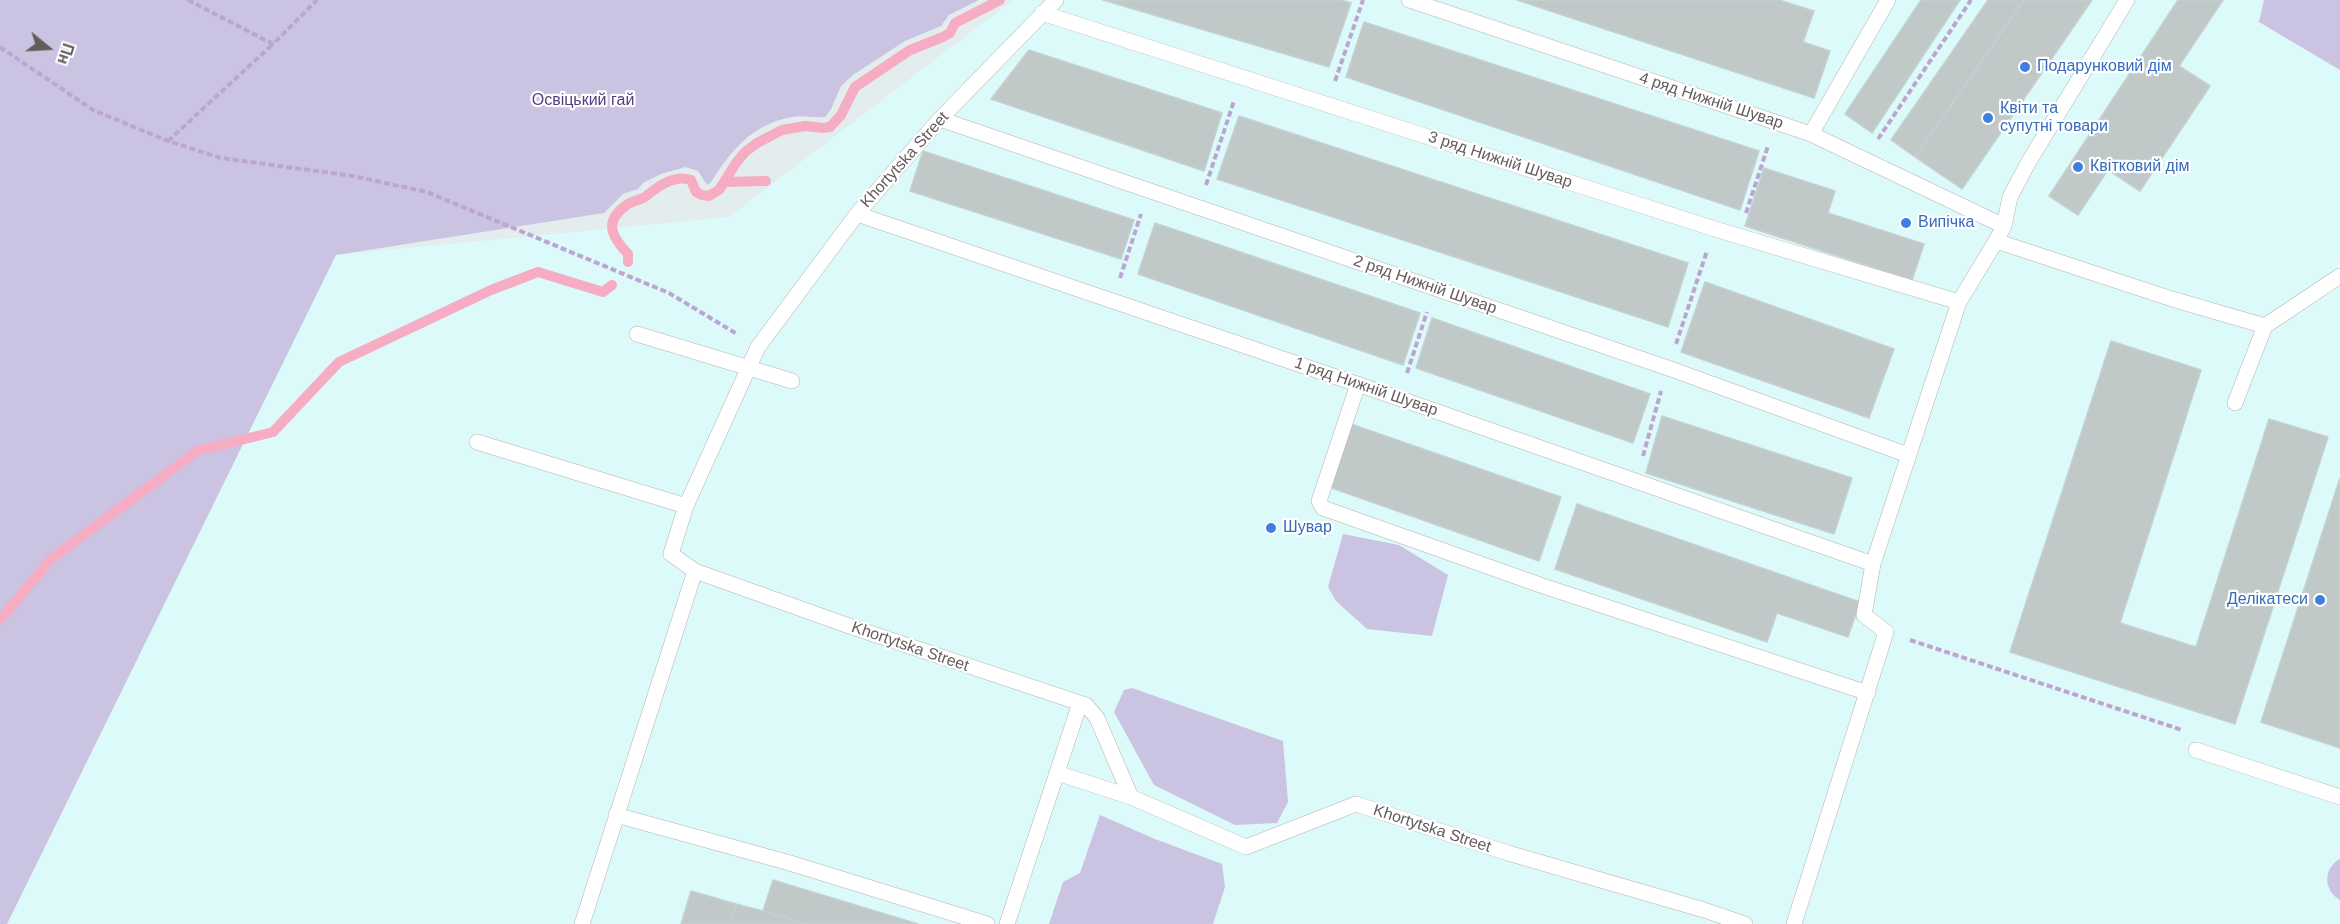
<!DOCTYPE html>
<meta charset="utf-8">
<style>
body{margin:0}
#map{position:relative;width:2340px;height:924px;overflow:hidden;background:#e4eded;font-family:Arial,sans-serif}
canvas{display:block}
.north{position:absolute;left:18px;top:18px;width:60px;height:60px;-webkit-text-stroke:4px #fff;paint-order:stroke;rotate:108deg;font-size:16px;font-weight:700;line-height:24px;text-align:center;color:#635c5e}
.north::after{content:'';display:block;margin:auto;width:21px;height:27px;background:#635c5e;clip-path:polygon(50% 0,100% 100%,50% 72%,0 100%)}
</style>
<div id="map">
<canvas width="2340" height="924"></canvas>
<div class="north">Пн</div>
</div>
<script>
const c = document.querySelector('canvas').getContext('2d');
c.lineJoin = 'round';
function paint(path, color) { c.fillStyle = color; c.fill(path, 'evenodd'); }
function strokePath(path, color, width, dash) { c.strokeStyle = color; c.lineWidth = width; c.lineCap = dash ? 'butt' : 'round'; c.setLineDash(dash || []); c.stroke(path); }
function drawText(font, color, halo, rows, align = 'center') {
  c.font = font + ' Arial,sans-serif'; c.lineWidth = 4.5; c.setLineDash([]); c.textBaseline = 'middle'; c.strokeStyle = halo; c.fillStyle = color; for (const [text, x, y, turn = 0] of rows) {
    c.save(); c.translate(x, y); c.rotate((+turn || 0) * Math.PI / 180); c.textAlign = isNaN(turn) ? turn : align; if (halo) c.strokeText(text, 0, 0); c.fillText(text, 0, 0); c.restore();
  }
}
paint(new Path2D(`
 M1013,0H2264L2260,22L2340,70V924H7L336,255L729,217Z`), '#dcfafa');
paint(new Path2D(`
 M0,0H979L949,15L941,26L905,41L853,75L841,86L831,109L825,117C814,118 803,115 792,117C752,124 731,151 711,182L707,185L698,171L685,167L661,174L643,183L638,189L623,194L604,213L336,255L7,924H0Z
 M2264,0H2340V70L2259,22Z
 M1343,534L1399,545L1448,575L1432,636L1367,629L1336,601L1328,587Z
 M1132,688L1283,741L1288,802L1277,823L1235,825L1154,785L1114,712L1124,690Z
 M1100,815L1155,839L1222,864L1225,887L1213,924H1049L1063,882L1080,873Z
 M2340,859V900C2323,890 2323,868 2340,859Z`), '#cbc3e2');
strokePath(new Path2D(`
 M724,182L766,181
 M628,262V254C611,236 603,221 628,204C633,201 640,200 645,197C657,187 674,174 691,180L696,192L702,195L709,196L719,190L736,163L745,152L757,143L782,130L805,126L823,128L830,127L841,115L855,87L910,50L943,37L950,33L955,23L1000,0
 M0,620L51,559L197,451L273,432L339,362L491,290L538,272L603,292L612,285`), '#f6acc3', 10);
const building = new Path2D(`
 M1103,0H1341L1351,3L1329,67Z
 M1517,0H1779L1814,11L1803,42L1830,51L1814,98Z
 M1921,0H1960L1872,133L1845,114Z
 M1988,0H2024L1915,157L1891,140Z
 M2024,0H2092L1962,189L1915,157Z
 M2178,0H2223L2179,66L2210,86L2140,191L2108,170L2078,215L2049,196Z
 M1364,22L1759,151L1740,210L1346,77Z
 M1029,50L1222,113L1204,171L991,99Z
 M1239,116L1688,263L1668,327L1217,179Z
 M923,151L1134,220L1121,259L910,191Z
 M1764,168L1835,191L1828,213L1924,244L1912,280L1745,226Z
 M1155,223L1420,313L1403,365L1138,274Z
 M1705,282L1894,349L1869,418L1681,352Z
 M1432,318L1650,394L1633,443L1416,368Z
 M2111,341L2201,370L2120,623L2196,647L2269,419L2328,437L2235,724L2010,652Z
 M1662,416L1852,478L1834,534L1646,473Z
 M1351,424L1561,497L1539,561L1329,487Z
 M2340,478V748L2261,722Z
 M1577,504L1860,602L1848,637L1777,613L1767,642L1555,569Z
 M773,880L783,883L918,924H807L763,911Z
 M691,891L736,904L730,924H681Z
 M736,904L763,911L807,924H730Z`);
paint(building, '#c1c9c8');
strokePath(building, '#c3d1d0', 1.5);
const service = new Path2D(`
 M1056,0L940,119L857,214L758,347L686,506L671,554L695,571L852,627L1086,705L1097,718L1131,797L1246,847L1356,804L1508,853L1704,910L1745,924
 M1409,0L1811,134L2004,226
 M1042,13L1715,229L1959,302
 M940,119L1668,368L1908,455
 M1811,134L1888,0
 M857,214L1398,398L1873,564
 M1996,241L2172,299L2265,326L2340,276
 M637,334L792,381
 M1358,384L1319,501L1323,508L1543,586L1868,693
 M2235,403L2265,326
 M477,442L686,506
 M2196,750L2340,797
 M1057,773L1131,797
 M616,815L790,863L987,924
 M582,924L695,571
 M1007,924L1080,703
 M1794,924L1886,632L1864,615L1873,564L1959,302L1996,241L2004,226L2010,197L2028,163L2127,0`);
strokePath(service, '#b8b2b3', 16);
strokePath(new Path2D(`
 M188,0L273,44L317,0
 M0,47L93,110L168,141L221,158L353,176L427,192L669,293L737,334
 M1335,81L1363,0
 M1878,139L1971,0
 M168,141L273,44
 M1206,185L1234,101
 M1746,213L1768,146
 M1120,278L1141,214
 M1676,344L1707,251
 M1407,373L1427,312
 M1643,456L1661,391
 M1910,640L2182,730`), '#bca6d1', 4, [6, 3]);
strokePath(service, '#fff', 15);
for (const [x, y, r, color] of [
 [2025,67,6,"#3f7fe0"],
 [1988,118,6,"#3f7fe0"],
 [2078,167,6,"#3f7fe0"],
 [1906,223,6,"#3f7fe0"],
 [1271,528,6,"#3f7fe0"],
 [2320,600,6,"#3f7fe0"]
]) { const dot = new Path2D(); dot.arc(x, y, r, 0, 2 * Math.PI); c.fillStyle = color; c.fill(dot); strokePath(dot, '#fff', 2); }
drawText('16px', '#366cbe', '#fff', [
 ["Подарунковий дім",2037,67],
 ["Квіти та",2000,109],
 ["супутні товари",2000,127],
 ["Квітковий дім",2090,167],
 ["Випічка",1918,223],
 ["Шувар",1283,528],
 ["Делікатеси",2308,600,"right"]
], 'left');
drawText('16px', '#523e81', '#fff', [
 ["Освіцький гай",583,101]
]);
drawText('16px', '#635c5e', '#fff', [
 ["4 ряд Нижній Шувар",1711,101,18],
 ["Khortytska Street",905,160,-48],
 ["3 ряд Нижній Шувар",1500,160,18],
 ["2 ряд Нижній Шувар",1425,285,19],
 ["1 ряд Нижній Шувар",1366,387,19],
 ["Khortytska Street",910,647,19],
 ["Khortytska Street",1432,829,18]
]);
</script>
